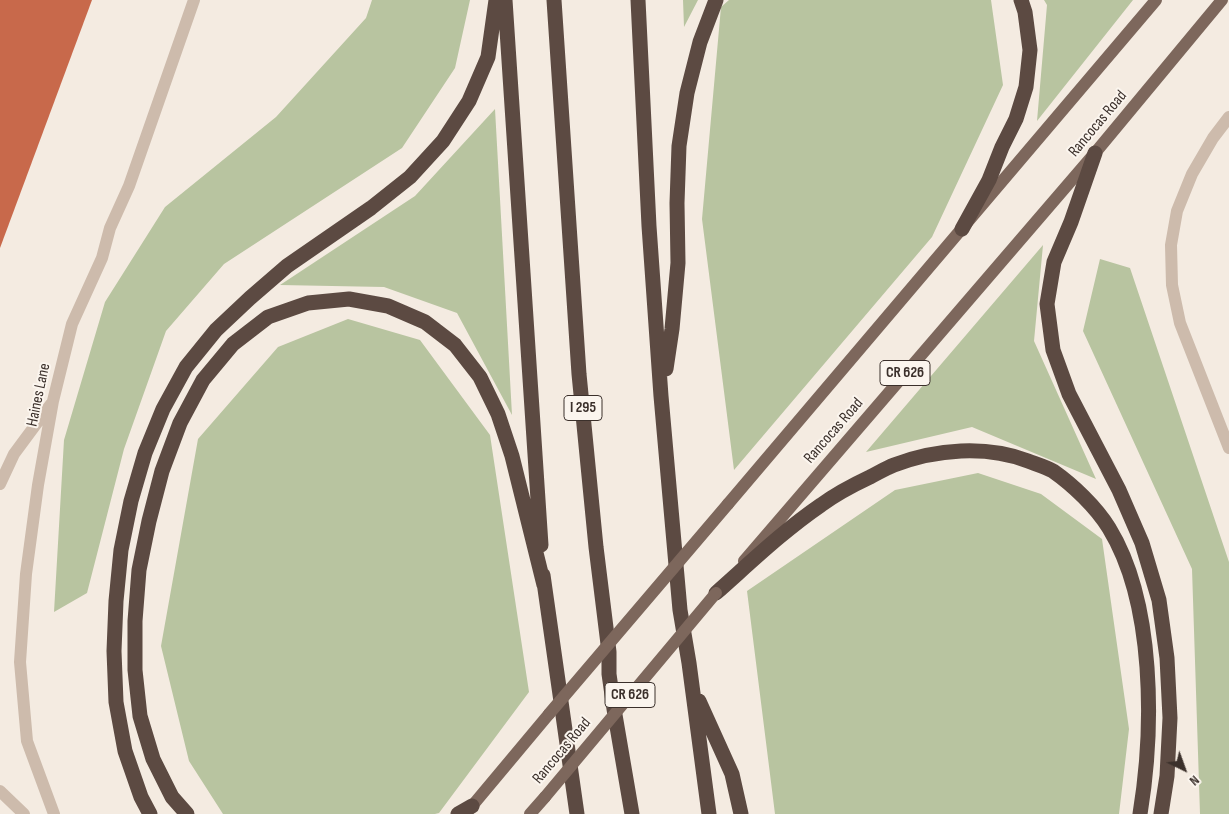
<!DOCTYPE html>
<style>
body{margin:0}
#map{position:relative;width:1229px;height:814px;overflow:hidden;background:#f4ebe1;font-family:"Sofia Sans Condensed",sans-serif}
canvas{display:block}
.north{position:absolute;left:1159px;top:744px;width:50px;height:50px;-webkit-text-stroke:4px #fbf5ee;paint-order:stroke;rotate:138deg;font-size:14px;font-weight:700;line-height:20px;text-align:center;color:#3b302b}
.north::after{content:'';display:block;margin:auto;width:18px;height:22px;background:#3b302b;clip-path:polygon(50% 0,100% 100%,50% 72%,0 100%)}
</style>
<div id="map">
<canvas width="1229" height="814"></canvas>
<div class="north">N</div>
</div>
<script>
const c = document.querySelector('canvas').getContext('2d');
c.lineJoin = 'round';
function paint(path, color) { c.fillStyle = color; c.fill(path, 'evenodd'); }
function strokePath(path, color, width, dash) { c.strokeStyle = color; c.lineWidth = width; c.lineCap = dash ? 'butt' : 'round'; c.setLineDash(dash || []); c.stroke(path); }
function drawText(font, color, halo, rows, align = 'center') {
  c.font = font + ' "Sofia Sans Condensed",sans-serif'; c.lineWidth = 4; c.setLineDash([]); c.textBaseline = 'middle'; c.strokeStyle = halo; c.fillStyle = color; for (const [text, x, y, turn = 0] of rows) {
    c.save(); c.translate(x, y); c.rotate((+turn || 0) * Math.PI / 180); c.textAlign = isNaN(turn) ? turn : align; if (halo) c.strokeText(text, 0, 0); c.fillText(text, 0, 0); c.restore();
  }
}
paint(new Path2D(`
 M372,0H470L455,68L402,148L224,264L166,331L124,449L87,593L54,612L64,440L105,302L165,207L276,117L366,18Z
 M683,0H698L684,27Z
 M729,0H991L1003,85L932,237L734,470L702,219L721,7Z
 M1044,0H1133L1037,121L1047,5Z
 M495,109L512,415L457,313L384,287L280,285L415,196Z
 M1043,245L1034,341L1096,479L972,427L866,452Z
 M1100,259L1130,268L1229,562V814H1200L1192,569L1083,331Z
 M348,319L420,340L490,435L529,692L439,813L435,814H223L189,761L161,646L198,439L278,347Z
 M978,473L1041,494L1102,539L1129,729L1119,814H775L747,591L895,490Z`), '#b8c4a0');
paint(new Path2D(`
 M0,0H92L0,248Z`), '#c8694b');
strokePath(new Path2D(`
 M1229,117L1213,138L1192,174L1177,211L1171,245L1172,285L1180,323L1229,448
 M0,484L14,454L51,404
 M0,791L24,814
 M54,814L27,741L20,662L26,574L38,485L53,401L72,324L102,258L110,228L129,186L194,0`), '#cdbbac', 12);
strokePath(new Path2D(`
 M728,504L1156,0
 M744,561L1095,153L1222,0
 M467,812L549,714
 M530,814L545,797`), '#7d675c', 12);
strokePath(new Path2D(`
 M505,0L541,545
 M554,0L579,374L596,547L609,652V674L614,709L632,814
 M638,0L649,226L661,396L680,610L689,663L709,814
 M1095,153L1071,222L1054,262L1047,304L1053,350L1069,394L1119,490L1142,543L1159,600L1167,658L1170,718L1167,776L1161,814
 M962,229L989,180L1002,147L1016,119L1026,87L1030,50L1025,12L1021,0
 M666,369L672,329L678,263L677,203L679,146L687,93L700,42L716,0
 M543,575L577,814
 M716,593C750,563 783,531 821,505C836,494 853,485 870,477C878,473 886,468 894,465C936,449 986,445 1028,461C1036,464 1046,467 1053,471C1073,485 1096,507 1109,528C1155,603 1154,729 1140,814
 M699,701L732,774L741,814
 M150,814L141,797L125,751L116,702L114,651L116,601L121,550L131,501L145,453L163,409L186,367L216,330L250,298L287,266L371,208L410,177L443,141L469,101L488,57L496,0
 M187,814L172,797L153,759L140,716L135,670V621L139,570L149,521L162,471L180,423L203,380L233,344L268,317L308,303L349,299L388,306L425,322L455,345L480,377L498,414L512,456L544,585
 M458,814L472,806`), '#5c4a42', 15);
strokePath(new Path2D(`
 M549,714L728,504
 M545,797L716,593`), '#7d675c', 12);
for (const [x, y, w] of [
 [905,373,50],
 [583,408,38],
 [630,695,50]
]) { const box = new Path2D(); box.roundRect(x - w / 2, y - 12.5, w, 25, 4); c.fillStyle = '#fbf5ee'; c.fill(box); strokePath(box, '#3b302b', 1); }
drawText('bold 15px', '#3b302b', null, [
 ["CR 626",905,373],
 ["I 295",583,408],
 ["CR 626",630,695]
]);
drawText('16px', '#3b302b', '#fbf5ee', [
 ["Rancocas Road",1098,124,-50],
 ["Haines Lane",39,395,-78],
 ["Rancocas Road",834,431,-49],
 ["Rancocas Road",562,751,-50]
]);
</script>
